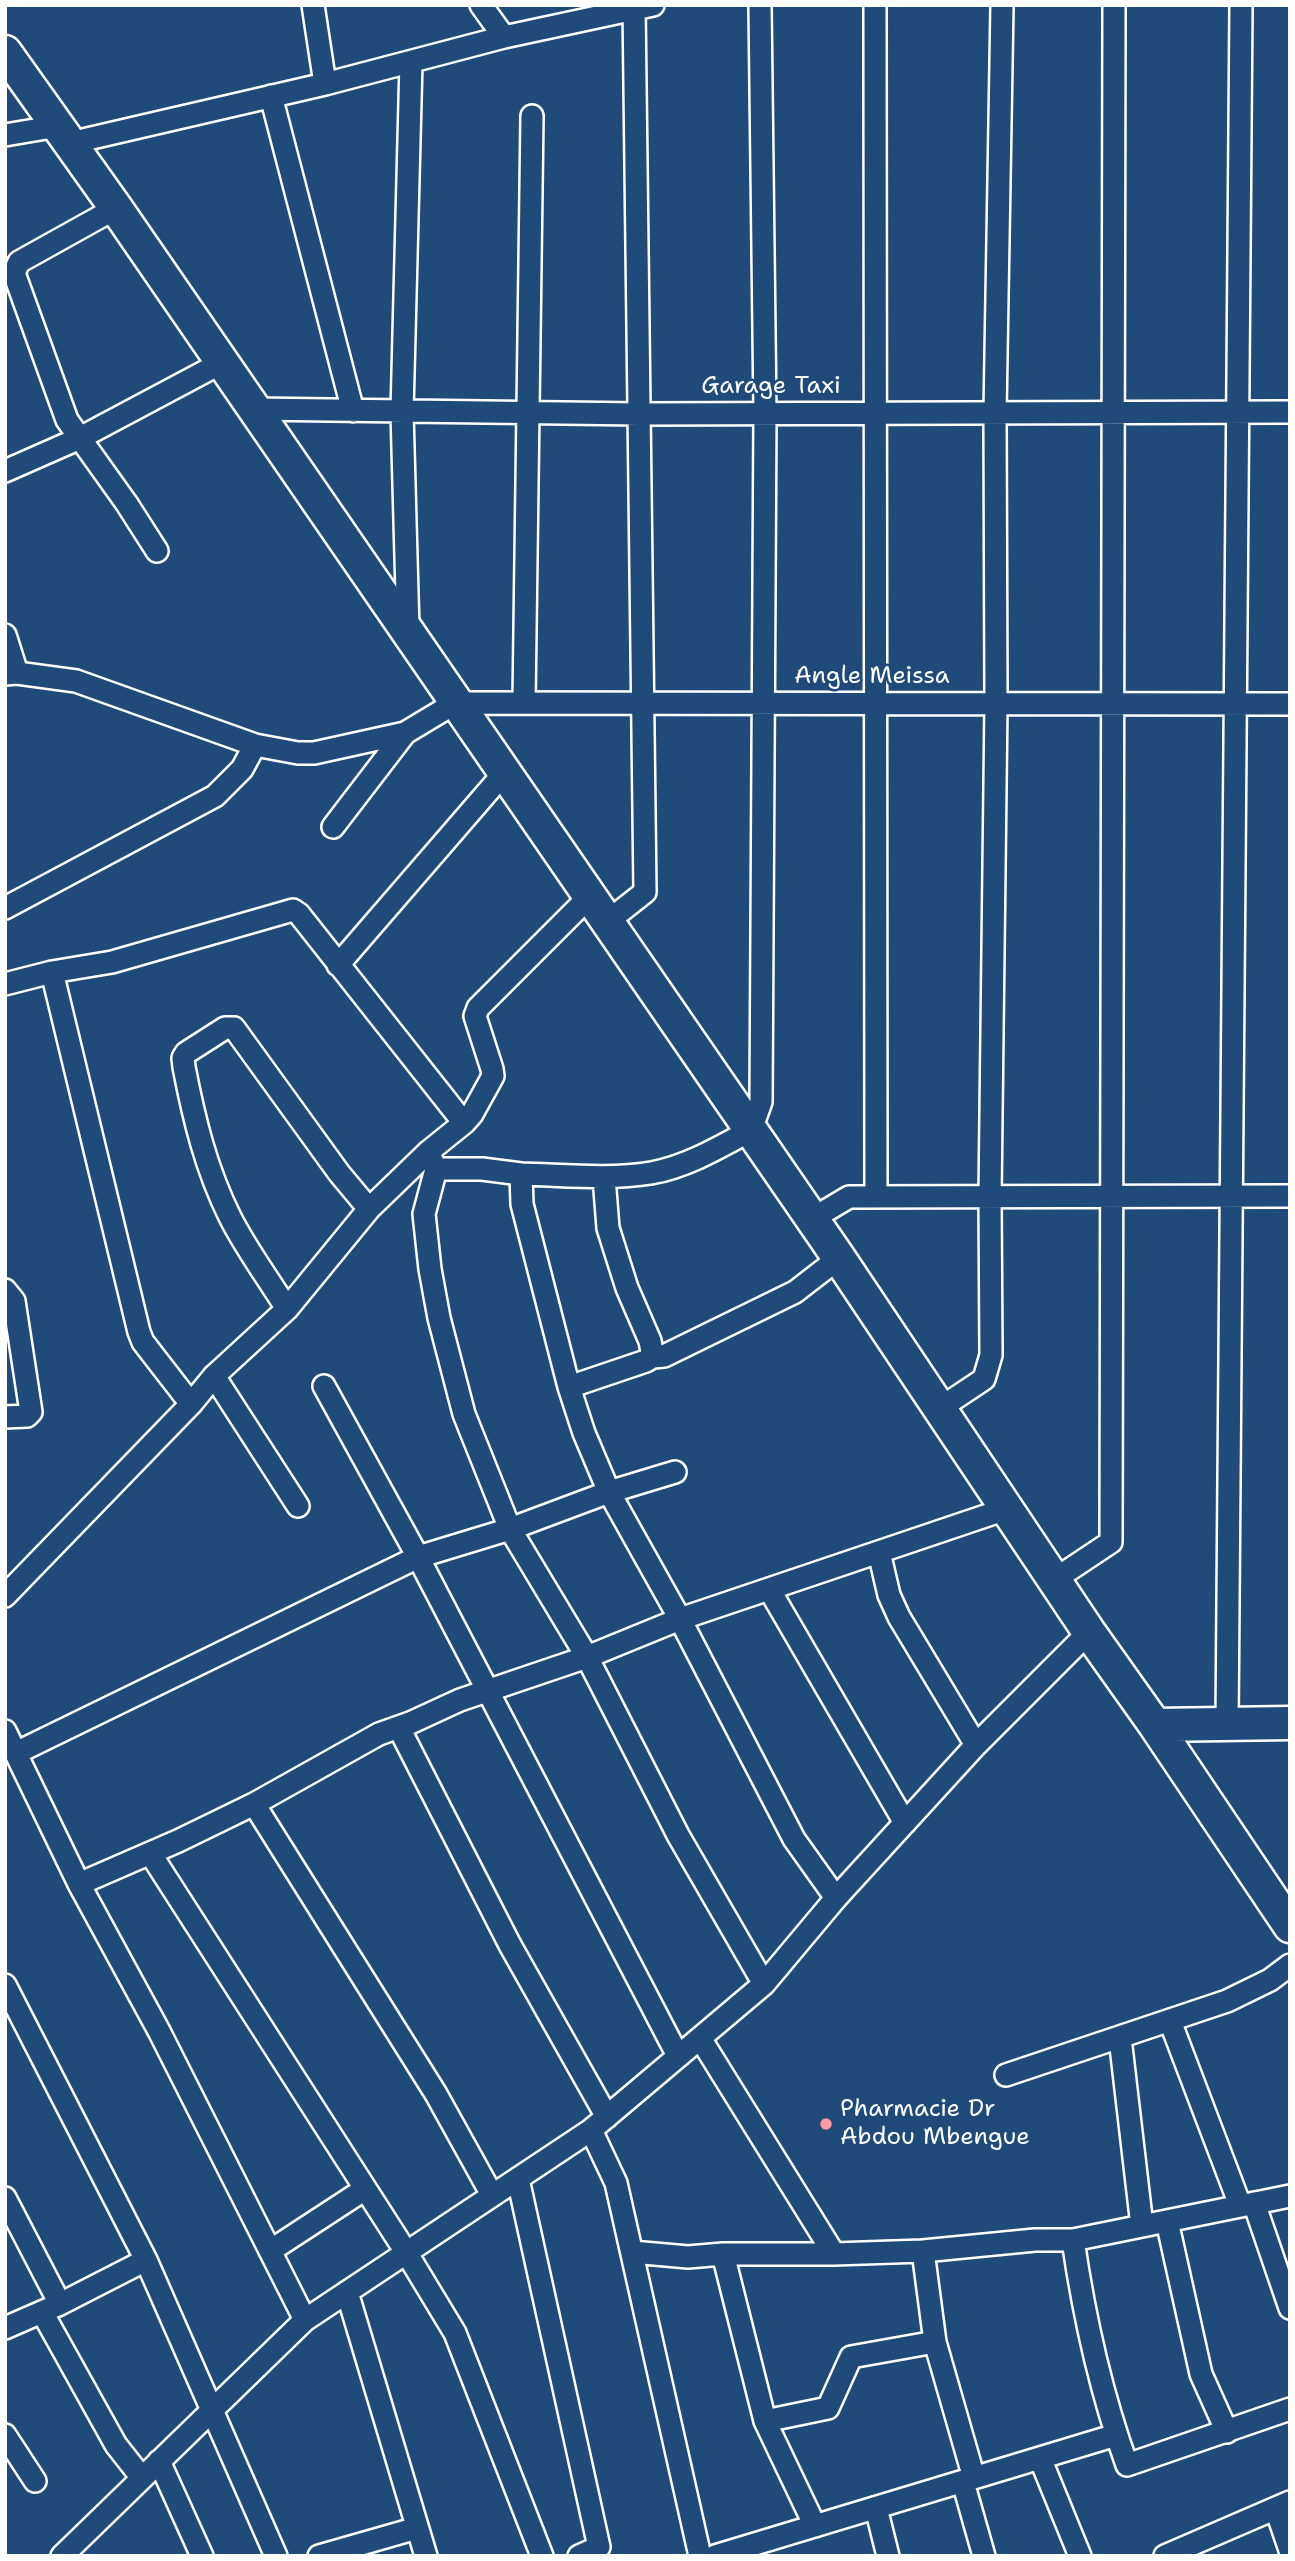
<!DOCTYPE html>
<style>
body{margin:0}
#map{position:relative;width:1295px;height:2561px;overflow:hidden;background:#1f4a7a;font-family:"Shantell Sans",sans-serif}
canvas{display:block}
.frame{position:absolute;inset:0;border:7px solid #fff;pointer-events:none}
</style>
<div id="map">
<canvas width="1295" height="2561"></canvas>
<div class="frame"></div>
</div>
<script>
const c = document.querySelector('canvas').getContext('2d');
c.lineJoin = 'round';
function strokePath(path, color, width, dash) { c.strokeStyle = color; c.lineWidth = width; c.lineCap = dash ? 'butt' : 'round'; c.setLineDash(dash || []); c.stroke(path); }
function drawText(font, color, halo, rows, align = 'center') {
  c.font = font + ' "Shantell Sans",sans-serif'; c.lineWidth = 5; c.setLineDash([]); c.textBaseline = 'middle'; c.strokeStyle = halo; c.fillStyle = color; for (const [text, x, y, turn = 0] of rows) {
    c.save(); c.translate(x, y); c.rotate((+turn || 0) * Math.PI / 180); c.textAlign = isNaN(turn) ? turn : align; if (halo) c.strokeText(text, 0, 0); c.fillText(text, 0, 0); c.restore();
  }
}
const street = new Path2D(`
 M313,5L325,84
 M481,5L504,37
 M875,5L876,1197
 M271,96L353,411
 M5,135L58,126
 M70,143L325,84L504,37L653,5
 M116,208L19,262L14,273L67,420L127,504L157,551
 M252,409L640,414L1290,412
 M5,471L80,438L221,363
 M408,630L402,412L411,62
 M5,635L17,673
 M5,674L17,673L76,681L255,745L298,753H314L405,733L455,703L1290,704
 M524,703L532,116
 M333,827L405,733
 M5,908L215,796L242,769L255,745
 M607,922L645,892L634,5
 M338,965L504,773
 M52,972L139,1332L143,1342L191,1404
 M5,984L52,972L112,962L293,910L299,914L464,1123
 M428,1152L436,1169L424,1214L430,1269L439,1318L464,1414L510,1529L587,1657L678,1835L764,1984
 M436,1169H482L521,1174L522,1204L569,1387L584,1433L609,1492L680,1619L794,1839L836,1898
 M521,1174C564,1175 609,1180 651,1173C686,1167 720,1147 751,1130L761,1102L765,413L760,5
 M812,1219L849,1197L1290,1196
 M5,1290L14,1301L31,1412L27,1416L5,1417
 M287,1309C268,1278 246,1249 230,1217C206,1169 194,1119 184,1067L183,1058L186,1053L225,1028H234L339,1173L369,1209
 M653,1357L664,1356L795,1292L839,1258
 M214,1376L298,1506
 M324,1386L418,1557L678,2056
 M569,1387L646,1361L653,1357L650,1341L627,1288L608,1228L604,1177
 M939,1409L984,1379L991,1355L990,1197L996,703L995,413L1002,5
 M879,1552L889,1595L899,1617L976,1745
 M1054,1580L1111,1542L1114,5
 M769,1589L905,1823
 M5,1596L191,1404L214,1376L287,1309L369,1209L428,1152L464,1123L472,1114L493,1076L492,1069L475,1016L478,1008L589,897
 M1227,1724L1241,5
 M399,1728L510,1945L607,2117
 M5,1731L79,1884L159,2031L305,2320
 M16,1753L418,1557L510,1529L609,1492L675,1472
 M254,1804L436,2094L492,2195
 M150,1853L406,2252L455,2333L542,2556
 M79,1884L178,1841L254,1804L379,1734L410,1723L460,1700L587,1657L680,1619L1006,1509
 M5,1985L146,2260L276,2556
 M1170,2021L1240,2205
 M700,2038L834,2254
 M1120,2038L1142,2226
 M1006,2075L1227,2001L1270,1980L1290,1965
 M591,2130L616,2183L700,2556
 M518,2179L599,2547L579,2556
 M5,2198L60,2304
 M1254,2203L1290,2308
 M1167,2221L1201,2374L1227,2432
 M1073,2240C1084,2316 1101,2393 1127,2465L1290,2409
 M270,2251L365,2189
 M923,2251L935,2342L974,2478
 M632,2252L688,2257L723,2254H834L923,2251L1035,2240H1073L1290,2196
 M723,2254L765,2421L815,2526
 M347,2292L426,2556
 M42,2312L116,2445L142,2478
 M5,2328L60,2304L146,2260
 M765,2421L828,2408L851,2357L935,2342
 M5,2435L35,2481
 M1040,2458L1080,2556
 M159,2461L202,2556
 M963,2482L984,2556
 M876,2508L888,2556
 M1276,2509L1290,2550
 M62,2556L305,2320L591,2130L764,1984L836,1898L976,1745L1089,1632
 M319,2556L417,2528
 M715,2556L1116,2435
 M1165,2556L1290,2502`);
const secondary = new Path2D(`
 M5,52L116,208L839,1258L1089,1632L1155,1725L1290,1926
 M1155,1725L1290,1723`);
strokePath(street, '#fff', 26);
strokePath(secondary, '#fff', 37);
strokePath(street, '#1f4a7a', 21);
strokePath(secondary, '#1f4a7a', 32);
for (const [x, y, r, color] of [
 [826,2124,7,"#ff9aa2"]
]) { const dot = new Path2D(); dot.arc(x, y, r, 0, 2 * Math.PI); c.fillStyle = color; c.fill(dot); strokePath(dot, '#1f4a7a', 2.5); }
drawText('24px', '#fff', '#1f4a7a', [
 ["Garage Taxi",771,387],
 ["Angle Meissa",872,677]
]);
drawText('24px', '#fff', '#1f4a7a', [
 ["Pharmacie Dr",840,2110],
 ["Abdou Mbengue",840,2138]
], 'left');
</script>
